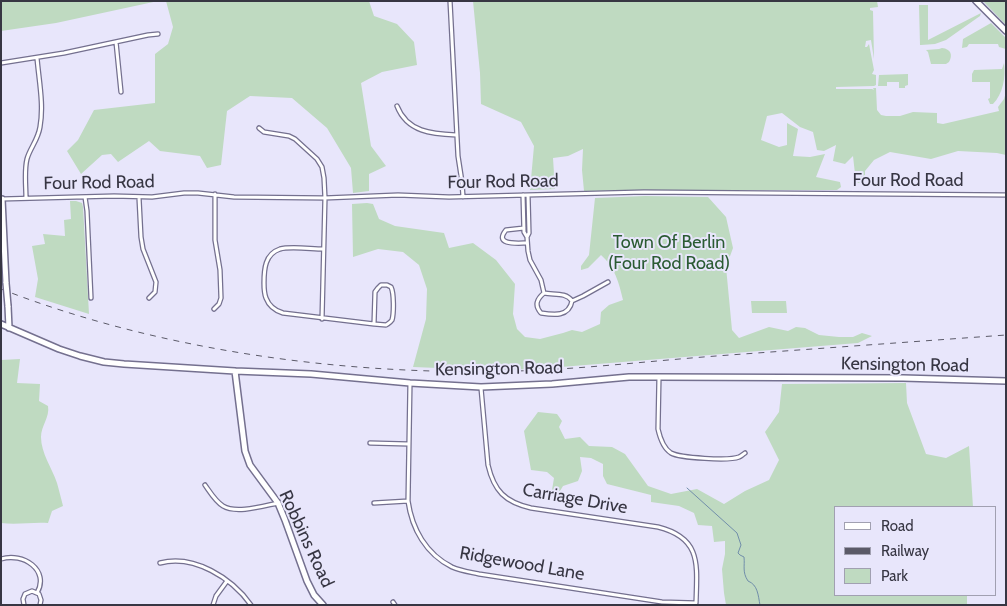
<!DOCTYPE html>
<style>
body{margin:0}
#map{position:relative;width:1007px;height:606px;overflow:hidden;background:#e8e6fb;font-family:Cabin,sans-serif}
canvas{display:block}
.frame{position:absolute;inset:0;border:2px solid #373643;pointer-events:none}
.legend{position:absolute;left:834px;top:506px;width:162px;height:90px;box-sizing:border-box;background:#e8e6fb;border:1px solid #a1a0b1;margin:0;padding:6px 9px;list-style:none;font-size:15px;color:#373643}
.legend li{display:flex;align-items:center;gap:10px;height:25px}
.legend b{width:25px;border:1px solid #a1a0b1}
</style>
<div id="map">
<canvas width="1007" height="606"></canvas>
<div class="frame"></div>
<ul class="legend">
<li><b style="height:6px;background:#fff"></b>Road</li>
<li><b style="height:6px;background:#5b5a68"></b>Railway</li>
<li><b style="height:14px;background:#bfdac1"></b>Park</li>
</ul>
</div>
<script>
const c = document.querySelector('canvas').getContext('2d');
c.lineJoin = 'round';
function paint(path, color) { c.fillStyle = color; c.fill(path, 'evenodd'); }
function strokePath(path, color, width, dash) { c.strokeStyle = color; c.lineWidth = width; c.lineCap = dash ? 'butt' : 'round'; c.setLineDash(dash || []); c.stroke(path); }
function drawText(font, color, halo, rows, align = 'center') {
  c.font = font + ' Cabin,sans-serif'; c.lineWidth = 4; c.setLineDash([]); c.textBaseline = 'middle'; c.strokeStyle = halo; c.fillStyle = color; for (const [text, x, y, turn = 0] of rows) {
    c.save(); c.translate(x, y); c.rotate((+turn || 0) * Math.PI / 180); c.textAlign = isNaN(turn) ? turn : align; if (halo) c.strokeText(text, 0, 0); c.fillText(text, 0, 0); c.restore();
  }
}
paint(new Path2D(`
 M1,1H158L56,23L1,31Z
 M166,1H369L374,16L397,24L414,42L417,65L382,72L361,83L371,146L386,166L369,174V191L353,193L351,168L327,128L292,98L250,96L227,111L221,165L207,168L200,156L160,151L149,141L118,162L111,154L102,155L81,174L67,151L78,140L94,110L155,103V54L168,44L173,27Z
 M473,1H877L878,7L870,8V10L873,11L874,59L871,40L866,41L865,47H867L869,44L874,70L872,74L876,75V85L874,86L836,87V89H872L874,90L873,88H876L877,110L881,115L886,116H900L913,112L937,113V123L943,124L999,111L998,107L1004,99L1006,92V155L997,153L958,151L931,159L890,152L874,160L865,171V182L856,183L853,156L845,164L833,161L836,145L824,151L817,150L813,132L800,127L782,113L767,116L761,140L779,147L787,145V123L798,129L793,156L810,157L825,154L816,177L840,182L841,187L837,190H690L584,191L582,170L583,149L568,156L553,158L555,189L530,190L534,146L521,122L481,104L480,73Z
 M983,1H1006V25Z
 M919,5H928V40L981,13L980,16L946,40L935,44L921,45H920Z
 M991,23L1006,38V49L999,47L998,44H969L967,47L962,48L963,39Z
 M942,48C951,49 953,55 949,62L946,64H931L928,52L926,50L939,49Z
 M1004,63C1006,77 1003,94 993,104H990L988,99L990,98V82H972V74L974,70L1002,69Z
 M908,74V85L905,86V88H899V82H887V86H878L879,75Z
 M645,196L708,197L726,217L733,248L726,267L732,330L739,338L769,327L788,331L796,327L805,328L819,335L839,337H853L862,333L872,336L858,343L536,369L489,370L413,367L426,319L427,289L419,265L403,252L378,249L353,257L352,204L367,203L373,204L379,219L395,226L444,233L449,248L473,243L496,260L515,284L513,314L517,329L525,337L540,339L563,333L572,330L582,332L600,324L601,312L609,305L623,300C619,283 615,267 601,255L588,268L581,270V266L589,255L595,198Z
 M70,201H76L82,203L83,207L89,314L35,297L38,279L32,246L45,244L43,234L65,236L64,220L71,219Z
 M751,301H786L787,313H752Z
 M20,359L17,383L40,384L39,401L48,406C50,417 41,426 41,437C41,453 52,468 57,483C59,490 61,498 63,506L52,511L48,523C32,522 17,525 1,523V360Z
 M906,383L907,403L926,454L946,458L969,446L973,507H836V595H967V605H726L724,593L722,569L725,554V541L714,542L712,526L698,525L694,513L679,506L651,502V495L607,484L603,476V464L591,458L580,457L582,471L578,481L563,486L557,496H551L554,478L547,472L531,470L524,431L538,412L557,414L562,421L559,427L565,439L580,437L589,446L612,447L625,454L648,486L671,494L697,489L724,504L745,491L769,480L779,460L765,432L779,412L782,384Z`), '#bfdac1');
strokePath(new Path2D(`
 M687,488L737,533L741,545L738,553L740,555L744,557C745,566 742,572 748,581C758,585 758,595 760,605`), '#718eaa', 1);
const street = new Path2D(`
 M450,1L458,156L462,182L463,197
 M116,42L121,92
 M1,63L64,53L148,35L158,34
 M397,106C407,132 432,134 456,135
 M259,128L264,132L289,136L295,139L317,159L322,167L324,178L325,198L322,319
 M523,195L524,232L527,237L529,233L528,195
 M85,197L87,211L91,298
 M26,198C26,186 24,171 27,159C30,148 38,140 40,127C44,105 39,81 37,58
 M139,198L141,237L143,249L156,282L155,292L149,298
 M2,199L114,196L152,197L184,193H198L234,197L325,198L398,195L449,197L644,192L1006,195
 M524,228L506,230C493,246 519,243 527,243
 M527,237L528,251L530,260L541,280L544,293C537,299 534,305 541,313C554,315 569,317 572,301C566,292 554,295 544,293
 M323,249C312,249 290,246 280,249C265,254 264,269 264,283C264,288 264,293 266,298C269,306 276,311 283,313L374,324
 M381,285H387L391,287C394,293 394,313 392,320C390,323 389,323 386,325L374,324L375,292L378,288Z
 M572,301L583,296L608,282
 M214,309L219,304L221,298L220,270L215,240V194
 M659,377L658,429C660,438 663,448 671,453C680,458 729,461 739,457C741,456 742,455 745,453
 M410,383L408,501C412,529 426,554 452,567C461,571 470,572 479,574L662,602L696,603
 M481,388L488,465C494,491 505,502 531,508L658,527C702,538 697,565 696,603
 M370,443L408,444
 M205,485C210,492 215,501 223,506C236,514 263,506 278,503
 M374,503L408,501
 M1,559C23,552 50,570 37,593
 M160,563C194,554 232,578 251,605
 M393,602L395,605
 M24,605L23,599L25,594L32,591L39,594L41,600L40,605
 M213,605L216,596L227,581`);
const secondary = new Path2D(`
 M976,1L1006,31
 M1,199H2L6,283
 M8,306L9,328
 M1,324L59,349L80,356L104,362L124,364L235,371L311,374L410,383L481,387L552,384L629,377H659L903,378L1006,381
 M235,371L245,451L250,465L278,503L285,520L307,581L314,595L323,605`);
strokePath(street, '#74708f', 5.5);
strokePath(secondary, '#74708f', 8);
strokePath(street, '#fff', 3);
strokePath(secondary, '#fff', 5);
strokePath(new Path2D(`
 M1,289C160,351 347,376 517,371C583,369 650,361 716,356C812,349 909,342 1006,335`), '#5b5a68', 1, [6, 6]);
const secondaryBridge = new Path2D(`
 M6,283L8,306`);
strokePath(secondaryBridge, '#74708f', 8, []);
strokePath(secondaryBridge, '#fff', 5);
drawText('18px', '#373643', '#e8e6fb', [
 ["Four Rod Road",908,181],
 ["Four Rod Road",503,182,-1],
 ["Four Rod Road",99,183,-1],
 ["Kensington Road",905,365,1],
 ["Kensington Road",499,369,-1],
 ["Carriage Drive",575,499,10],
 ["Robbins Road",306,539,65],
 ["Ridgewood Lane",522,564,10]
]);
drawText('18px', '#2b5b33', '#e8e6fb', [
 ["Town Of Berlin",669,243],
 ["(Four Rod Road)",669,264]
]);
</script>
